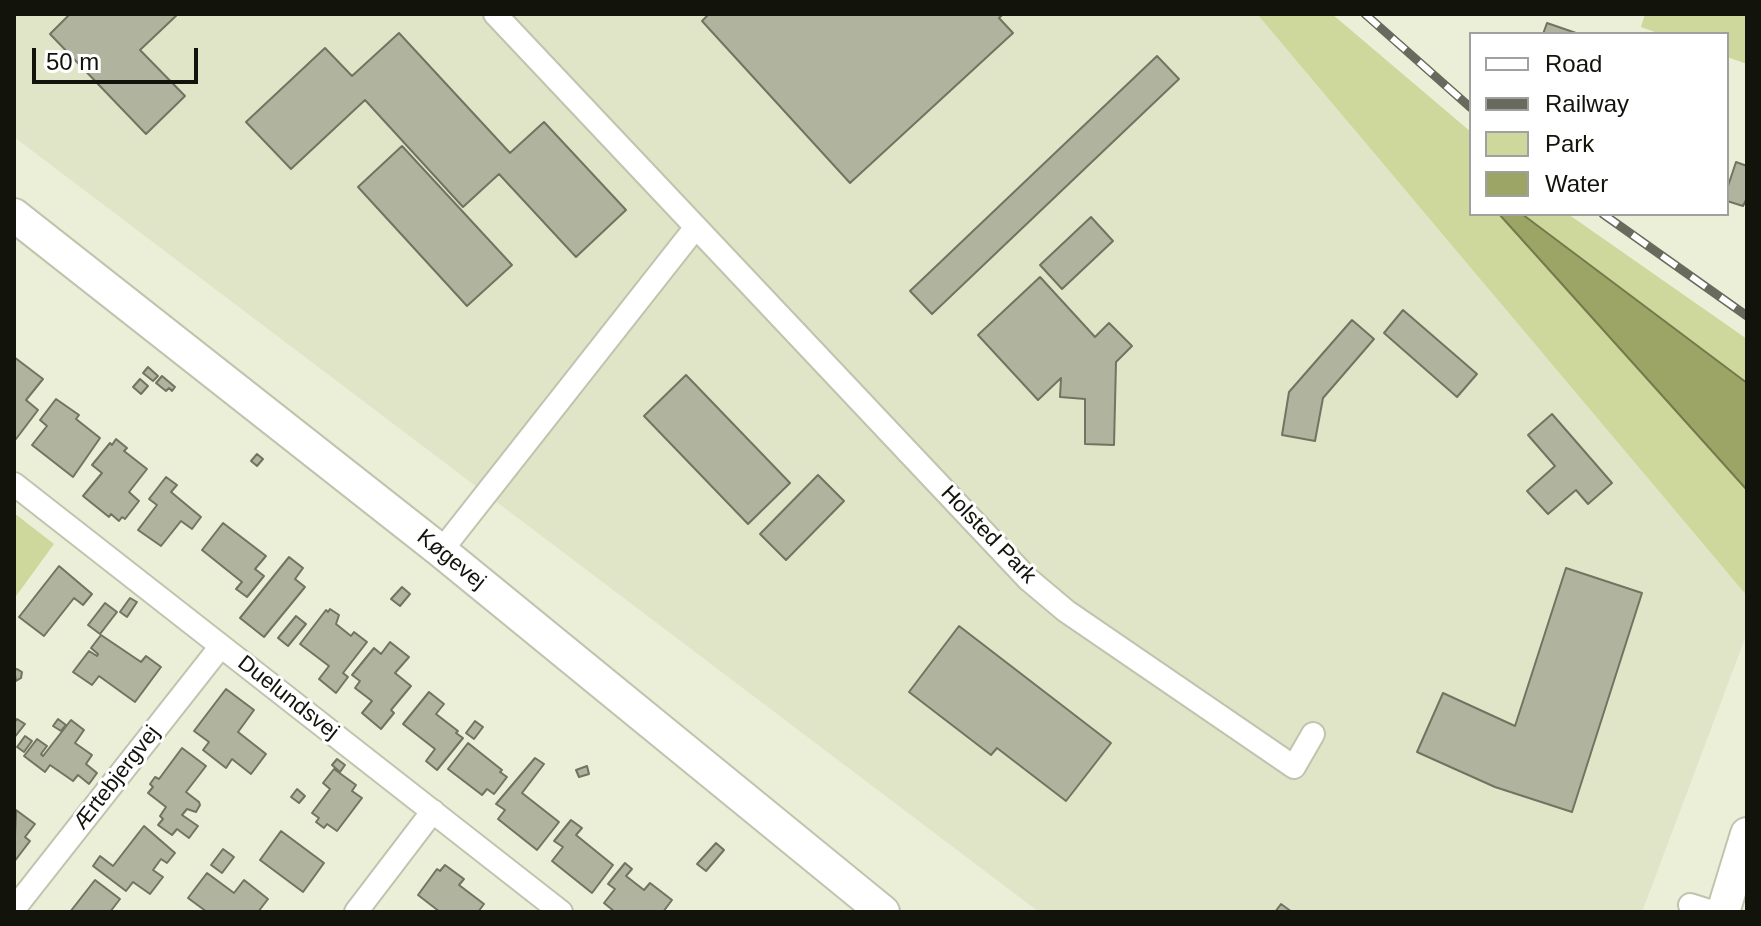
<!DOCTYPE html>
<meta charset="utf-8">
<style>
body{margin:0}
#map{position:relative;width:1761px;height:926px;overflow:hidden;background:#ebefd8;font-family:Helvetica,sans-serif}
canvas{display:block}
.frame{position:absolute;inset:0;border:16px solid #12140c;pointer-events:none}
.legend{position:absolute;left:1469px;top:32px;width:260px;height:184px;box-sizing:border-box;background:#fff;border:2px solid #a0a19e;margin:0;padding:10px 14px;list-style:none;font-size:24px;color:#12140c}
.legend li{display:flex;align-items:center;gap:16px;height:40px}
.legend b{width:40px;border:2px solid #a0a19e}
.scale{position:absolute;left:32px;top:48px;width:166px;height:36px;box-sizing:border-box;border:4px solid #12140c;border-top:0;padding-left:10px;font-size:24px;line-height:28px;white-space:nowrap;color:#12140c;-webkit-text-stroke:6px #fff;paint-order:stroke}
</style>
<div id="map">
<canvas width="1761" height="926"></canvas>
<div class="frame"></div>
<ul class="legend">
<li><b style="height:10px;background:#fff"></b>Road</li>
<li><b style="height:10px;background:#676a5c"></b>Railway</li>
<li><b style="height:22px;background:#ced89d"></b>Park</li>
<li><b style="height:22px;background:#9ca566"></b>Water</li>
</ul>
<div class="scale">50 m</div>
</div>
<script>
const c = document.querySelector('canvas').getContext('2d');
c.lineJoin = 'round';
function paint(path, color) { c.fillStyle = color; c.fill(path, 'evenodd'); }
function strokePath(path, color, width, dash) { c.strokeStyle = color; c.lineWidth = width; c.lineCap = dash ? 'butt' : 'round'; c.setLineDash(dash || []); c.stroke(path); }
function drawText(font, color, halo, rows, align = 'center') {
  c.font = font + ' Helvetica,sans-serif'; c.lineWidth = 6; c.setLineDash([]); c.textBaseline = 'middle'; c.strokeStyle = halo; c.fillStyle = color; for (const [text, x, y, turn = 0] of rows) {
    c.save(); c.translate(x, y); c.rotate((+turn || 0) * Math.PI / 180); c.textAlign = isNaN(turn) ? turn : align; if (halo) c.strokeText(text, 0, 0); c.fillText(text, 0, 0); c.restore();
  }
}
paint(new Path2D(`
 M14,14H1257L1747,596V633L1642,912H1039L14,137Z`), '#dfe5c6');
paint(new Path2D(`
 M1257,14H1332L1471,132V214H1568L1747,339V596Z
 M1645,14H1747V64L1727,57V34H1660L1641,27Z
 M14,513L54,544L14,599Z`), '#ced89d');
const water = new Path2D(`
 M1499,214H1522L1747,383V490Z`);
paint(water, '#9ca566');
strokePath(water, '#737a4b', 2);
const building = new Path2D(`
 M70,14H178L140,50L185,96L146,134L50,34Z
 M709,14H1003L999,18L1013,33L850,183L702,21Z
 M1547,23L1579,34H1543Z
 M399,33L510,153L544,122L626,210L576,257L499,174L463,207L365,100L291,169L246,122L325,48L352,76Z
 M1157,56L1179,79L932,314L910,291Z
 M402,146L512,265L467,306L358,187Z
 M1736,162L1747,166V198L1743,206L1727,201V189Z
 M1091,217L1113,241L1062,289L1040,265Z
 M1040,277L1095,337L1109,323L1132,346L1116,362L1114,445L1085,444V399L1060,397L1061,378L1038,400L978,335Z
 M1403,310L1477,374L1457,397L1384,333Z
 M1352,320L1374,339L1323,398L1315,441L1282,435L1289,392Z
 M14,357L43,379L26,400L38,410L16,439L14,437Z
 M148,367L158,376L153,381L143,373Z
 M686,375L790,483L748,524L644,416Z
 M162,376L175,387L172,391L169,388L166,391L156,383Z
 M140,379L148,386L141,394L133,387Z
 M56,399L79,415L76,419L100,438L73,477L32,445L47,426L40,420Z
 M1552,414L1612,483L1588,504L1576,490L1548,514L1527,491L1555,466L1528,435Z
 M116,439L127,448L124,451L147,469L129,492L139,501L125,519L122,517L119,521L111,514L109,517L83,496L102,473L92,465L110,443L112,445Z
 M257,454L263,459L257,466L251,461Z
 M818,475L844,501L786,560L760,534Z
 M166,477L177,485L171,492L201,517L192,529L181,521L161,546L138,530L157,505L149,499Z
 M223,523L266,556L255,569L264,576L247,597L236,589L242,582L202,550Z
 M289,557L303,568L295,579L305,587L264,637L240,618Z
 M59,566L92,594L83,605L74,598L44,636L19,617Z
 M1566,568L1642,593L1572,812L1495,787L1417,752L1443,693L1515,726Z
 M402,587L410,594L400,606L391,599Z
 M130,598L137,602L127,617L120,612Z
 M105,603L117,612L100,634L88,625Z
 M330,609L339,615L336,624L351,636L354,632L367,642L343,673L348,677L336,693L319,679L329,666L300,644L326,610L328,612Z
 M296,616L306,624L288,646L278,638Z
 M959,626L1111,743L1066,801L997,748L991,755L909,692Z
 M101,635L141,662L146,656L161,667L135,702L99,676L92,685L73,672L89,651L97,656L98,654L91,648Z
 M390,642L409,657L395,673L411,686L391,710L394,713L381,729L362,713L372,701L355,688L360,681L352,675L374,648L381,654Z
 M17,669L22,672L21,678L16,681L14,670Z
 M226,689L254,710L238,732L266,754L251,774L232,759L226,768L203,750L209,742L194,731Z
 M429,692L444,704L436,714L458,731L456,733L463,738L437,770L426,761L435,749L403,724Z
 M17,719L25,724L14,738V723Z
 M58,719L66,725L61,731L53,726Z
 M71,720L84,730L75,743L92,755L86,764L97,773L89,784L78,775L73,781L50,765L45,772L24,756L37,739L47,746L41,754L43,756Z
 M475,721L483,727L474,739L466,733Z
 M25,736L32,741L24,752L17,747Z
 M468,743L502,770L500,772L507,777L494,794L487,789L482,795L448,769Z
 M182,748L206,766L186,792L199,802L200,805L196,812L187,809L182,815L198,826L189,838L177,829L172,835L158,825L163,819L160,816L166,807L148,793L153,787L150,784L155,777L159,779Z
 M535,758L544,764L522,793L559,822L537,850L498,819L505,810L496,804Z
 M337,759L345,765L340,772L332,765Z
 M587,766L589,774L579,777L576,770Z
 M334,769L356,785L352,791L362,798L337,831L327,824L324,828L316,822L319,818L312,813L330,789L323,783Z
 M297,789L305,796L299,803L291,797Z
 M16,810L35,824L25,837L30,841L14,862Z
 M571,820L582,828L576,835L613,865L592,893L552,861L563,847L554,841Z
 M144,826L175,853L167,863L161,859L153,870L163,877L150,894L133,882L126,891L93,866L100,856L113,866Z
 M281,831L324,863L303,892L260,860Z
 M716,843L724,850L706,871L697,864Z
 M223,849L234,857L222,873L211,865Z
 M625,863L632,869L626,876L644,890L650,883L672,900L663,912H615L604,903L615,889L608,884Z
 M445,865L464,879L459,885L484,904L478,912H440L418,895L437,869L440,871Z
 M207,873L234,893L244,880L268,899L258,912H207L188,898Z
 M95,880L120,899L110,912H70Z
 M1281,904L1292,912H1275Z`);
paint(building, '#b0b49e');
strokePath(building, '#707460', 2);
const street = new Path2D(`
 M495,14L1028,579L1066,611L1294,767L1313,734
 M14,484L561,912
 M441,551L696,227
 M1690,905L1712,912
 M14,909L221,646
 M356,912L433,811`);
const secondary = new Path2D(`
 M14,215L441,551L883,912
 M1723,912L1747,834`);
strokePath(street, '#c0c4ae', 26);
strokePath(secondary, '#c0c4ae', 36);
strokePath(street, '#fff', 22);
strokePath(secondary, '#fff', 32);
const rail = new Path2D(`
 M1365,14L1471,108
 M1603,214L1747,316`);
strokePath(rail, '#676a5c', 9);
strokePath(rail, '#fff', 6, [18]);
drawText('22px', '#12140c', '#fff', [
 ["Holsted Park",988,535,46],
 ["Køgevej",451,560,39],
 ["Duelundsvej",288,698,38],
 ["Ærtebjergvej",117,778,-52]
]);
</script>
